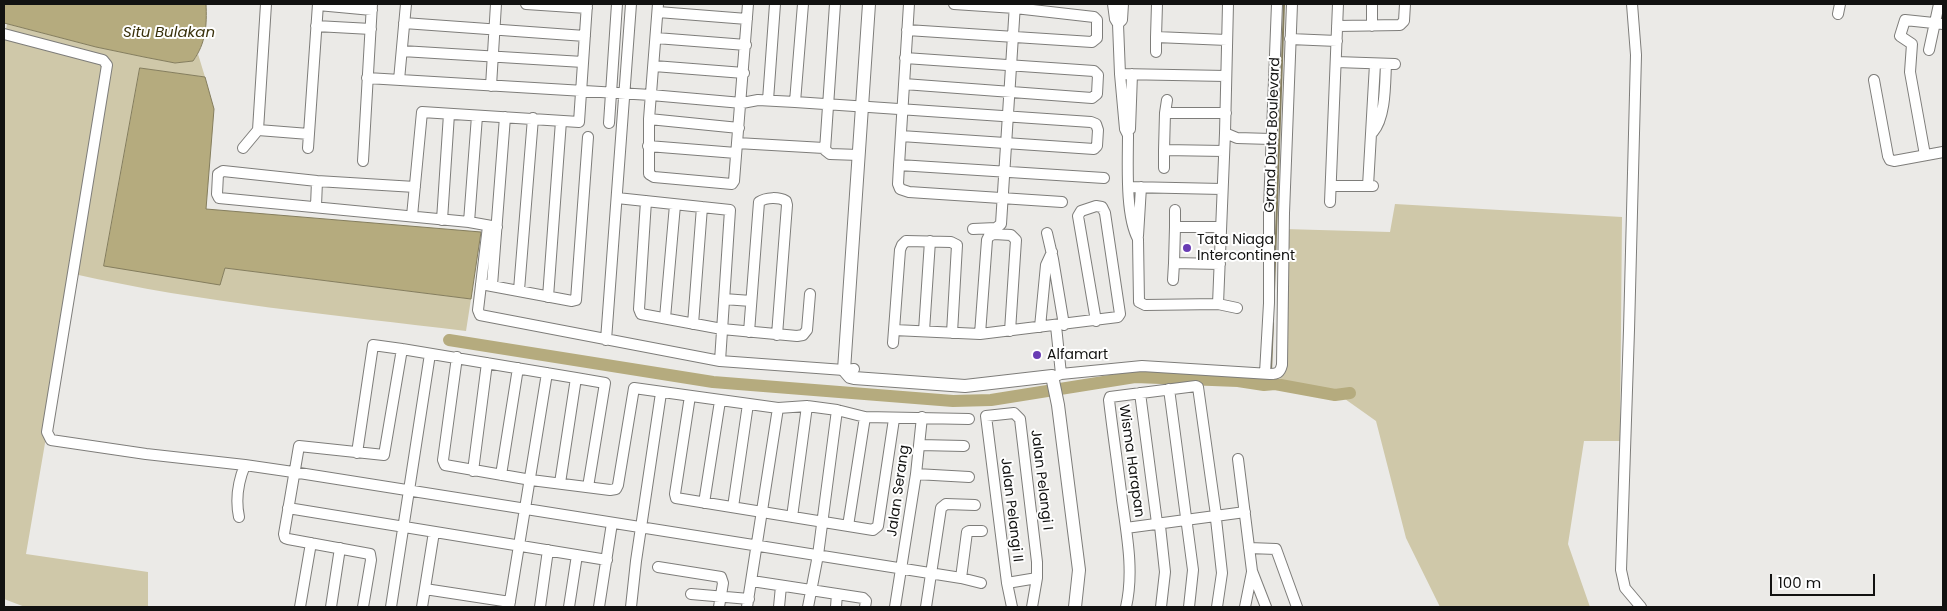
<!DOCTYPE html>
<style>
body{margin:0}
#map{position:relative;width:1947px;height:611px;overflow:hidden;background:#ebeae7;font-family:Poppins,sans-serif}
canvas{display:block}
.frame{position:absolute;inset:0;border:5px solid #121211;pointer-events:none}
.scale{position:absolute;left:1770px;top:574px;width:105px;height:22px;box-sizing:border-box;border:2px solid #121211;border-top:0;padding-left:6px;font-size:15px;line-height:18px;white-space:nowrap;color:#121211;-webkit-text-stroke:4px #fff;paint-order:stroke}
</style>
<div id="map">
<canvas width="1947" height="611"></canvas>
<div class="frame"></div>
<div class="scale">100 m</div>
</div>
<script>
const c = document.querySelector('canvas').getContext('2d');
c.lineJoin = 'round';
function paint(path, color) { c.fillStyle = color; c.fill(path, 'evenodd'); }
function strokePath(path, color, width, dash) { c.strokeStyle = color; c.lineWidth = width; c.lineCap = dash ? 'butt' : 'round'; c.setLineDash(dash || []); c.stroke(path); }
function drawText(font, color, halo, rows, align = 'center') {
  c.font = font + ' Poppins,sans-serif'; c.lineWidth = 4; c.setLineDash([]); c.textBaseline = 'middle'; c.strokeStyle = halo; c.fillStyle = color; for (const [text, x, y, turn = 0] of rows) {
    c.save(); c.translate(x, y); c.rotate((+turn || 0) * Math.PI / 180); c.textAlign = isNaN(turn) ? turn : align; if (halo) c.strokeText(text, 0, 0); c.fillText(text, 0, 0); c.restore();
  }
}
paint(new Path2D(`
 M7,24L96,47L144,57L175,63L193,61L198,54L205,77L140,68L220,285L225,268L471,299L466,331C336,315 202,303 74,274L26,554L148,572V607H25L4,599V39Z
 M1395,204L1622,217L1620,441H1584L1568,544L1590,607H1440L1406,538L1376,421L1345,399L1280,388L1284,229L1390,232Z`), '#cfc8a9');
const water = new Path2D(`
 M4,4H206C207,25 206,43 193,61L175,63L144,57L96,47L4,23Z
 M140,68L205,77L214,109L206,209L481,232L471,299L225,268L220,285L104,266Z`);
paint(water, '#b5ab7e');
strokePath(water, '#847d5d', 1);
strokePath(new Path2D(`
 M1274,291L1284,4
 M1271,371L1273,323
 M1271,384V378`), '#847d5d', 2);
strokePath(new Path2D(`
 M449,340L713,382L953,401L991,400L1135,377L1238,381L1264,385L1275,384L1335,395L1350,393`), '#b5ab7e', 12);
const minor = new Path2D(`
 M526,4L587,8
 M658,4L649,119V174L654,177L732,184L734,181L737,143
 M748,4L737,143L824,148
 M835,4L825,150L830,154L859,155
 M909,4L899,165L898,184L900,189L909,192L1062,202
 M1113,4L1115,19L1118,24L1120,74L1125,129L1128,135C1128,163 1125,215 1138,239L1139,302L1145,305L1218,304L1237,308
 M1157,4L1156,37L1227,40
 M1632,4L1636,55L1629,330L1621,570L1625,588L1641,607
 M318,5L372,10
 M658,12L747,19
 M1838,14L1840,4
 M404,23L585,36
 M1118,24L1122,20L1123,4
 M316,26L371,29
 M1337,26L1400,25L1404,21L1405,4
 M1372,26V4
 M907,30L1092,42L1097,38V20L1094,17L1015,8L954,4
 M4,34L103,60L107,65L47,432L51,440L146,454L245,465L293,472L961,578L981,583
 M656,38L746,45
 M1290,39L1337,41
 M1929,50L1939,4
 M402,51L583,62
 M1156,52V37
 M1336,62L1395,64
 M654,66L744,73
 M1120,74L1226,76
 M367,78L651,95L742,103L758,100L795,102L1091,122L1096,124L1098,130L1097,146L1094,149L901,136
 M399,80L406,4
 M1874,80L1888,156L1890,160L1894,161L1943,152
 M904,84L1092,98L1097,94L1098,75L1094,71L905,58
 M491,86L496,4
 M768,100L775,4
 M795,102L803,4
 M1165,113L1167,100
 M649,119L739,128
 M609,123L617,4
 M1130,129L1132,74
 M258,130L309,134
 M1373,132C1386,117 1385,83 1386,64
 M1225,133L1237,138L1271,139
 M648,146L736,153
 M243,148L258,130L266,4
 M308,148L318,4
 M1224,151L1164,150L1165,113H1226
 M1925,155L1910,72L1912,44L1900,36L1905,20L1943,24
 M363,161L372,4
 M899,165L1104,178
 M1164,168V150
 M1331,186H1373
 M1368,186L1375,64
 M415,187L317,181L223,171L218,174L217,194L219,198L469,222L497,227
 M1129,187L1222,189
 M617,198L730,210L720,361
 M646,201L639,309L641,314L722,329L797,336L803,335L807,330L810,294
 M1330,202L1338,4
 M316,206L317,181
 M412,216L422,112L579,122L587,4
 M442,220L449,114
 M469,222L477,116
 M488,226L478,310L480,315L720,361L844,370L854,369
 M1175,227V210
 M973,229L996,228L1001,224L1015,4
 M1047,233L1053,259L1064,325
 M1138,236L1141,187
 M1220,264L1174,263L1175,227H1221
 M1173,280L1174,263
 M481,284L572,301L576,300L588,137
 M492,285L505,117
 M519,290L533,118
 M548,297L561,121
 M724,299L751,301
 M1218,304L1225,133L1228,4
 M665,318L675,205
 M693,324L702,207
 M1056,326L1061,374
 M1040,327L1046,265L1052,252
 M894,330L980,334L1118,317L1120,314L1105,213L1102,207L1096,206L1081,211L1078,216L1096,321
 M924,331L930,241
 M749,332L759,202C766,197 779,197 786,201L787,205L777,335
 M980,334L987,240L989,236L994,234L1011,235L1016,240L1010,331
 M606,340L631,4
 M893,343L900,250L902,245L906,241L951,242L957,245L952,333
 M457,357L443,460L445,465L531,480L610,490L616,489L618,485L634,388L778,408L807,406L837,410L865,417L969,419
 M1265,373L1269,303V207L1277,4
 M1053,377L1061,374L1142,366L1270,374C1277,374 1280,373 1282,365L1284,213L1292,4
 M576,378L605,383L588,487
 M1169,389L1193,570L1189,607
 M1140,393L1157,523
 M690,396L675,494L676,498L873,530L878,526L894,419
 M920,445L964,446
 M357,453L373,345L402,349L576,378L560,483
 M1238,459L1252,571L1266,607
 M473,471L487,363
 M916,474L969,477
 M501,475L518,368
 M704,503L720,401
 M733,507L748,404
 M288,508L607,560
 M239,517C235,498 238,482 245,465
 M792,517L807,406
 M1216,519L1222,573L1217,607
 M848,526L865,417
 M1160,526L1165,572L1161,607
 M1126,528L1245,512
 M1249,548L1276,549L1297,607
 M658,567L721,577L723,583L719,607
 M961,578L967,532L969,531H982
 M752,581L863,598L866,601L865,607
 M1007,583L1037,578
 M425,589L510,602
 M691,594L749,599
 M300,607L311,543
 M331,607L340,548
 M363,607L371,560L370,554L288,539L285,538L284,534L299,446L384,455L402,349
 M391,607L430,354
 M422,607L434,532
 M509,607L547,373
 M540,607L548,550
 M569,607L577,555
 M599,607L612,523
 M631,607L636,561L661,393
 M747,607L778,408
 M779,607L781,586
 M808,607L818,555L837,410
 M836,607L837,594
 M895,607L916,474L922,417
 M926,607L941,508L946,504L975,505
 M1012,607L1007,583L986,416L1014,413L1020,419L1037,562V578L1032,607
 M1126,607C1134,572 1127,536 1122,500C1118,467 1113,434 1109,400L1110,397L1196,386L1198,387L1216,515
 M1245,607L1252,572`);
const major = new Path2D(`
 M869,4L844,370L850,377L854,378L965,386L1052,376L1058,405L1079,570L1075,607`);
strokePath(minor, '#7e7d7a', 12);
strokePath(major, '#7e7d7a', 14);
strokePath(minor, '#fff', 10);
strokePath(major, '#fff', 12);
for (const [x, y, r, color] of [
 [1187,248,5,"#693cb4"],
 [1037,355,5,"#693cb4"]
]) { const dot = new Path2D(); dot.arc(x, y, r, 0, 2 * Math.PI); c.fillStyle = color; c.fill(dot); strokePath(dot, '#fff', 2); }
drawText('14px', '#121211', '#fff', [
 ["Grand Duta Boulevard",1273,135,-88],
 ["Wisma Harapan",1131,461,82],
 ["Jalan Pelangi I",1041,480,83],
 ["Jalan Serang",899,491,-82],
 ["Jalan Pelangi II",1011,510,83]
]);
drawText('14px', '#121211', '#fff', [
 ["Tata Niaga",1197,240],
 ["Intercontinent",1197,256],
 ["Alfamart",1047,355]
], 'left');
drawText('italic 15px', '#39310b', '#fff', [
 ["Situ Bulakan",169,33]
]);
</script>
